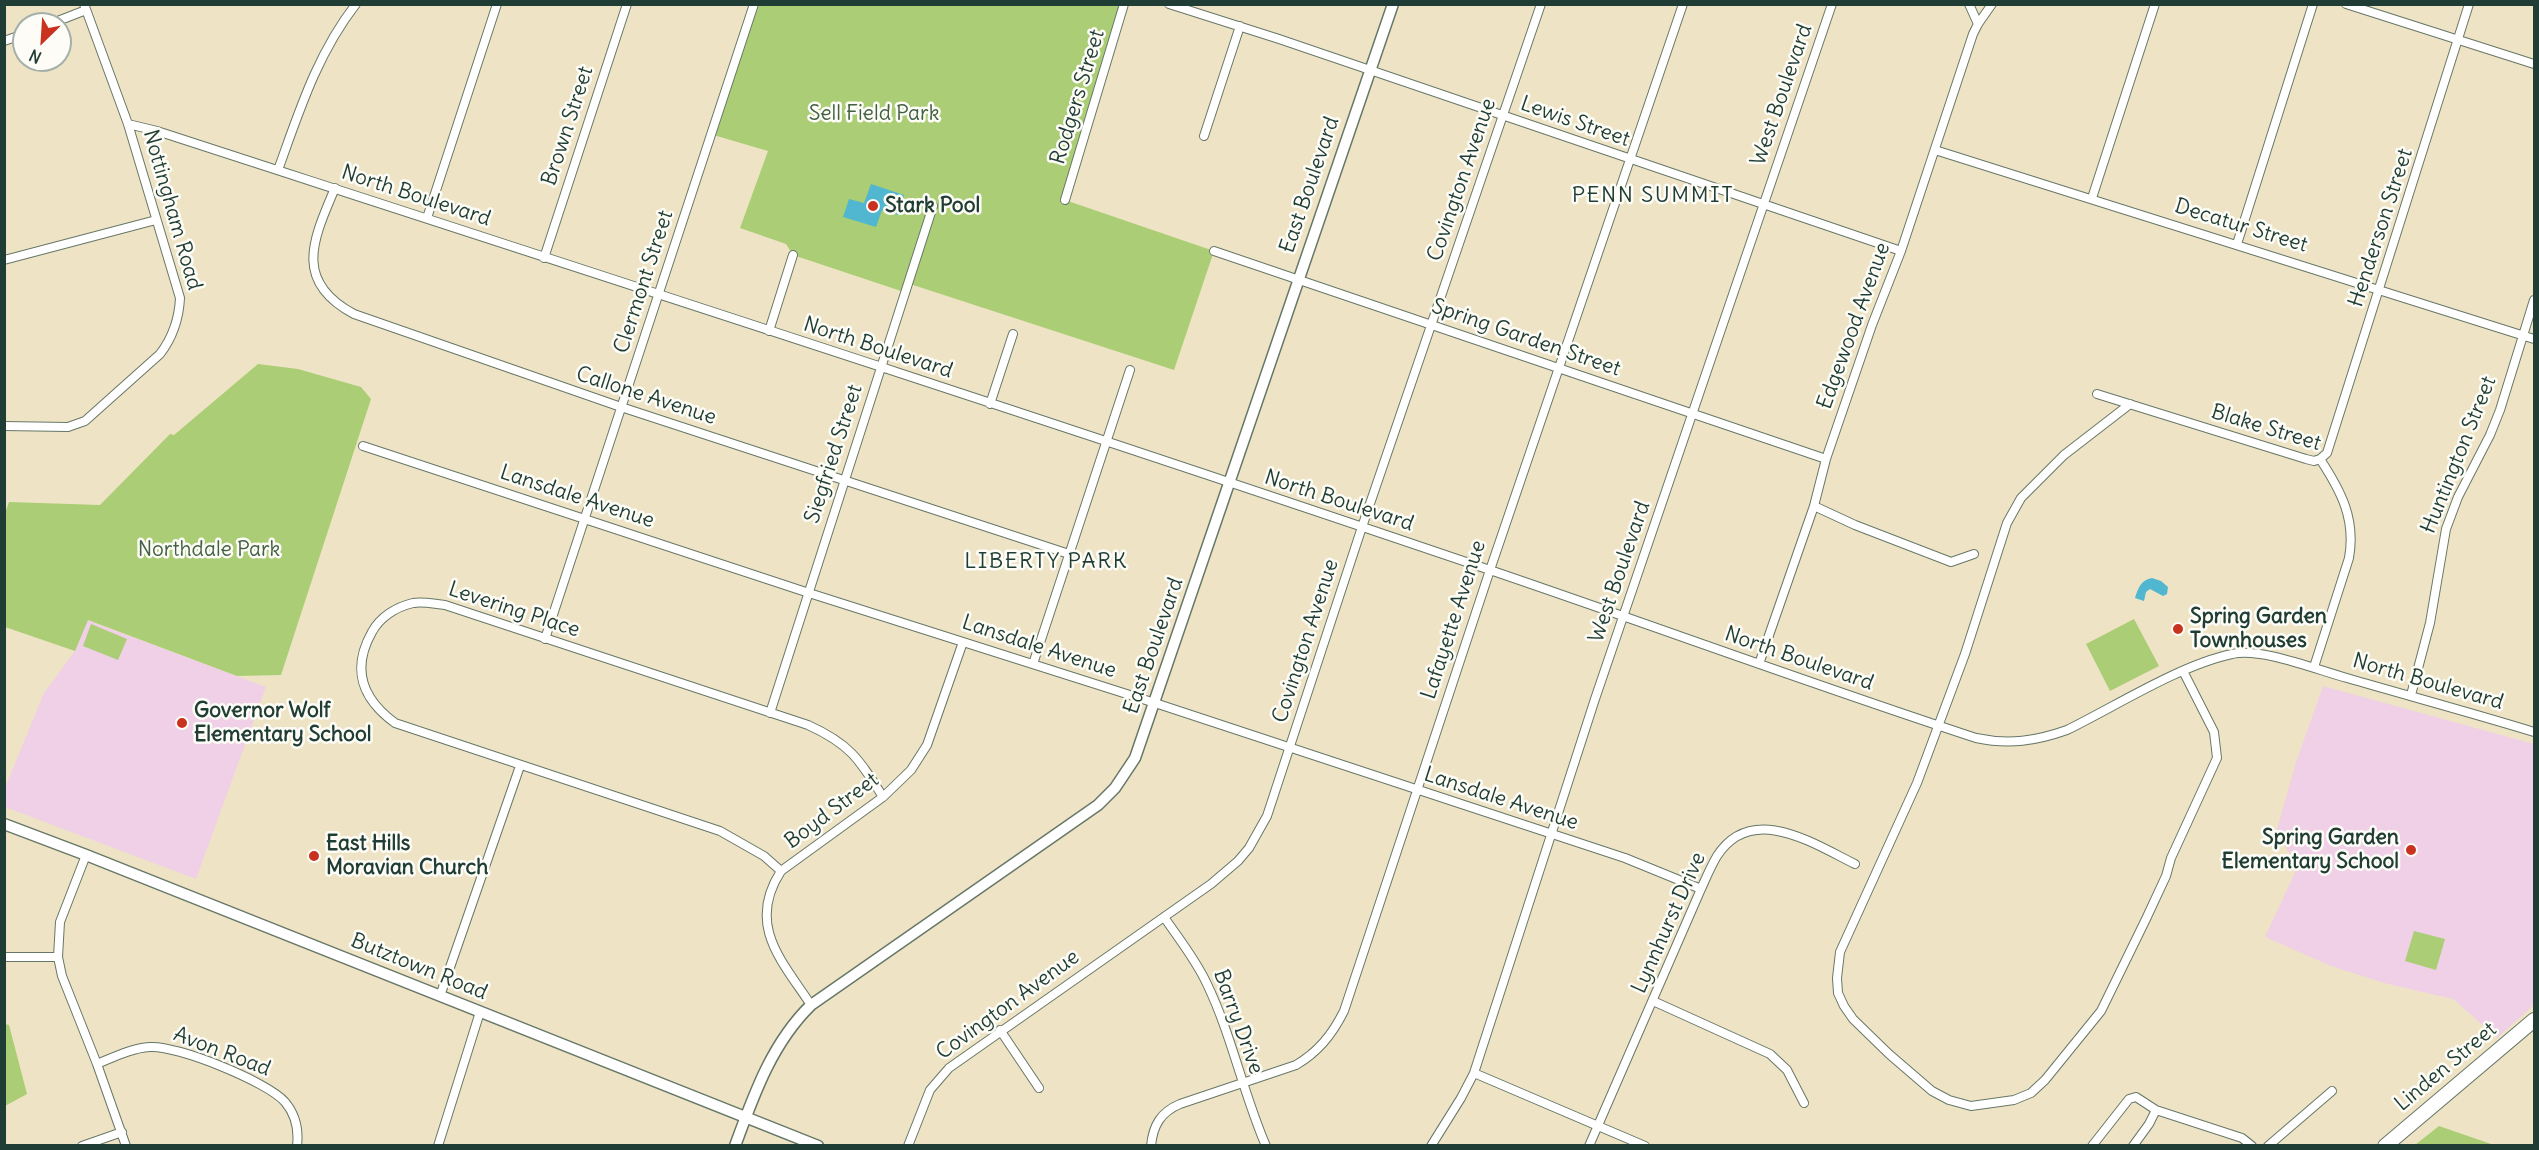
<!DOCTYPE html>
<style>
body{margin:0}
#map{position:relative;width:2539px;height:1150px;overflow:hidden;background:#eee4c5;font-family:Delius,sans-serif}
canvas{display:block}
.frame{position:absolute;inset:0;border:6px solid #1f3d34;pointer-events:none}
.north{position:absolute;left:12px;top:12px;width:60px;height:60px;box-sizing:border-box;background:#fdfcf7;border:2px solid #a4b0a9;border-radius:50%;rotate:205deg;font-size:16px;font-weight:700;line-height:24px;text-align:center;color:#1f3d34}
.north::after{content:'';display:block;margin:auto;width:21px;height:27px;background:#c8321e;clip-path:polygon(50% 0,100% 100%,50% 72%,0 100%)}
</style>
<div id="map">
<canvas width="2539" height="1150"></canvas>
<div class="frame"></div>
<div class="north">N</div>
</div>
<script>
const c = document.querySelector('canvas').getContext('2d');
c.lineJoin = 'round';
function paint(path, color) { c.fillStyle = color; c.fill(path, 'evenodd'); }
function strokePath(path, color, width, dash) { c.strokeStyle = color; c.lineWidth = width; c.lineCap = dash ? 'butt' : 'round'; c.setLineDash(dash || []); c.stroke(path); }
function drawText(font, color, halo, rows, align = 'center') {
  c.font = font + ' Delius,sans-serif'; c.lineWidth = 5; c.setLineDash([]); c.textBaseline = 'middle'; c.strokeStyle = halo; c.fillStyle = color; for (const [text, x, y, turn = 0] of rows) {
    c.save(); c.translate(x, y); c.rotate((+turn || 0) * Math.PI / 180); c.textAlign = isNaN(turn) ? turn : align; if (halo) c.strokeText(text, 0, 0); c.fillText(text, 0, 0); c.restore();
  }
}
paint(new Path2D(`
 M87,620L266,687L196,879L5,807L4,790L44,693L75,651Z
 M2323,686L2534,744V1005L2497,1038L2453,999L2384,983L2331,966L2265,937L2298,866L2276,833L2296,762Z`), '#efd0e6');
paint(new Path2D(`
 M754,5H1124L1065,200L1214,251L1174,370L907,283L904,292L793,255L786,244L740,228L768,151L710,134Z
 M258,364L298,369L361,387L371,399L281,675L237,676L88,620L75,651L5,627L4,516L9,502L100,505L170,434L174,435Z
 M2134,619L2159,666L2110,691L2086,644Z
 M91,624L127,639L118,660L83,646Z
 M2414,931L2445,939L2436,970L2405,961Z
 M5,1024L9,1025L27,1094L5,1106Z
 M2439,1126L2494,1145H2415Z`), '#abcd75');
paint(new Path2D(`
 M871,184L904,195L898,215L882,210L876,227L843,217L849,199L864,203Z
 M2152,578L2161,581L2168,587L2167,594L2163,596L2150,589L2146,592L2144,601L2135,598C2138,588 2141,580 2152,578Z`), '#51b6cf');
const minor = new Path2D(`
 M1169,4L1279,39L1901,251
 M1969,4L1978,24
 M2346,4L2534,64
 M50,24L86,10
 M4,41L24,34
 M128,124L157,131C600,275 1043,418 1484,568C1649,624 1811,684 1976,738C2009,745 2036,741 2067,730C2116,706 2180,665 2232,654C2261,647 2317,670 2347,678C2409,696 2472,713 2534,732
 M1204,136L1240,26
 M1935,150L2534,339
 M278,170C299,112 317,54 356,4
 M335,188C314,238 292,281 354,314L621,407L1069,554
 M2092,198L2155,4
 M1065,200L1124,4
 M427,218L497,4
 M2237,244L2313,4
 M1214,251L1826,459
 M544,258L627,4
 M4,260L156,220
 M769,331L793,255
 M2097,394L2306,459L2314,461L2320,459
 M990,404L1013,334
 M2130,404L2064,455L2021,498L2007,523L1965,654L1917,783L1840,952L1837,978L1838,993L1844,1006L1853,1019L1889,1054L1932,1091L1949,1100L1971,1106L2014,1100L2031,1093L2045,1080L2101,1011L2146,919L2166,876L2171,858L2217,758L2214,732L2183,671
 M4,426L68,427L85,421L160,354C173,337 179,319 180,298L128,124L84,4
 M363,446L809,593L1155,703L1625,858L1701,889
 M2320,459L2327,453L2469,4
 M1814,506L1855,525L1951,562L1974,554
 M545,639L754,4
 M1033,664L1130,370
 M1759,664L1814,506L1826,459L1872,325L1901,251L1973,34L1978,24L1992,4
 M2314,667L2349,558C2356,519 2341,491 2320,459
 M2411,695L2430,623L2446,529L2458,497L2490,435L2500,410L2534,300
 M770,713L933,206
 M86,855L60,922L58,957L62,976L97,1064L126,1146
 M781,871L764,856L720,831L395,723C362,699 351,669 372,632C380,617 396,607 413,603C423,601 434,604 445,605L808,725C850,744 859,759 883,797
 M1164,917C1179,939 1196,960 1207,984C1232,1036 1243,1093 1266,1146
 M4,957H58
 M440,996L520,766
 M1653,1001L1770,1054L1787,1070L1804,1103
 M811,1005C782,961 746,925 781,871L883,797L911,770L927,745L963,642
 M1000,1030L1039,1088
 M97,1064C114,1057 132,1048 150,1047C177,1045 268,1082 285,1102C296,1115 299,1129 297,1146
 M1474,1073L1645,1146
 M82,1146L122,1132
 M438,1146L480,1012
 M908,1146L930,1090L949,1068L1211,884L1238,861L1249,848L1267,816L1362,527L1541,4
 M1151,1146C1153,1125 1161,1112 1180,1104L1296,1065C1318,1052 1332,1035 1344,1011L1490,570L1683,4
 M1431,1146L1461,1098L1474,1073L1595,699L1832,4
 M1589,1146L1701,889C1706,878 1711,866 1717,856C1752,802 1814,844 1855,864
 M2092,1146L2129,1099L2136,1097L2156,1110L2242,1138L2252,1146
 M2133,1146L2149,1124L2156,1110
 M2268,1146L2332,1091`);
const tertiary = new Path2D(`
 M4,824L86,855L818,1146
 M735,1146C754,1094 772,1043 811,1005L1098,805L1115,788L1135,758L1393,4`);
const primary = new Path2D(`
 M2385,1146L2534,1020`);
strokePath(minor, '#677767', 10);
strokePath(tertiary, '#677767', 13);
strokePath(primary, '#677767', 16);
strokePath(minor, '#fff', 8);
strokePath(tertiary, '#fff', 10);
strokePath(primary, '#fff', 14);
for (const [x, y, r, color] of [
 [873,206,6,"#c8321e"],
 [2178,629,6,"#c8321e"],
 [182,723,6,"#c8321e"],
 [2411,850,6,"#c8321e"],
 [314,856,6,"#c8321e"]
]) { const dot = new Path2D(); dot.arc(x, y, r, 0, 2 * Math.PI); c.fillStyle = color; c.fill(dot); strokePath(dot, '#fdfcf7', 2); }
drawText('21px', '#1f3d34', '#fdfcf7', [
 ["West Boulevard",1782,95,-71],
 ["Rodgers Street",1078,97,-73],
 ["Lewis Street",1575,122,19],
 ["Brown Street",568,126,-72],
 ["Covington Avenue",1462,180,-71],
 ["East Boulevard",1310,185,-71],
 ["North Boulevard",416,196,18],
 ["Nottingham Road",172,210,74],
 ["Decatur Street",2241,226,17],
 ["Henderson Street",2381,228,-72],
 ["Clermont Street",644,282,-72],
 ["Edgewood Avenue",1854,326,-70],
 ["Spring Garden Street",1526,338,19],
 ["North Boulevard",878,348,18],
 ["Callone Avenue",646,396,18],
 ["Blake Street",2266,428,17],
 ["Siegfried Street",834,454,-72],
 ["Huntington Street",2459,455,-68],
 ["Lansdale Avenue",577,497,18],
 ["North Boulevard",1339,501,18],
 ["West Boulevard",1620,572,-71],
 ["Levering Place",514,610,18],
 ["Lafayette Avenue",1454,620,-72],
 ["Covington Avenue",1306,641,-72],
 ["East Boulevard",1154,646,-71],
 ["Lansdale Avenue",1039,647,18],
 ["North Boulevard",1799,659,19],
 ["North Boulevard",2428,682,16],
 ["Lansdale Avenue",1501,799,18],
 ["Boyd Street",832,811,-37],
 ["Lynnhurst Drive",1669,923,-66],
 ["Butztown Road",419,967,22],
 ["Covington Avenue",1008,1005,-36],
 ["Barry Drive",1238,1022,70],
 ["Avon Road",222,1052,21],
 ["Linden Street",2446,1067,-40]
]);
drawText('21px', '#426144', '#fdfcf7', [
 ["Sell Field Park",874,114],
 ["Northdale Park",209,550]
]);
drawText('bold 21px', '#1f3d34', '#fdfcf7', [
 ["Stark Pool",885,206],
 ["Spring Garden",2190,617],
 ["Townhouses",2190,641],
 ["Governor Wolf",194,711],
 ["Elementary School",194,735],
 ["Spring Garden",2399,838,"right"],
 ["Elementary School",2399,862,"right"],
 ["East Hills",326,844],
 ["Moravian Church",326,868]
], 'left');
c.letterSpacing = '1.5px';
drawText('22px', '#1f3d34', '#fdfcf7', [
 ["PENN SUMMIT",1653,196],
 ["LIBERTY PARK",1046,562]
]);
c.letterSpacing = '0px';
</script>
